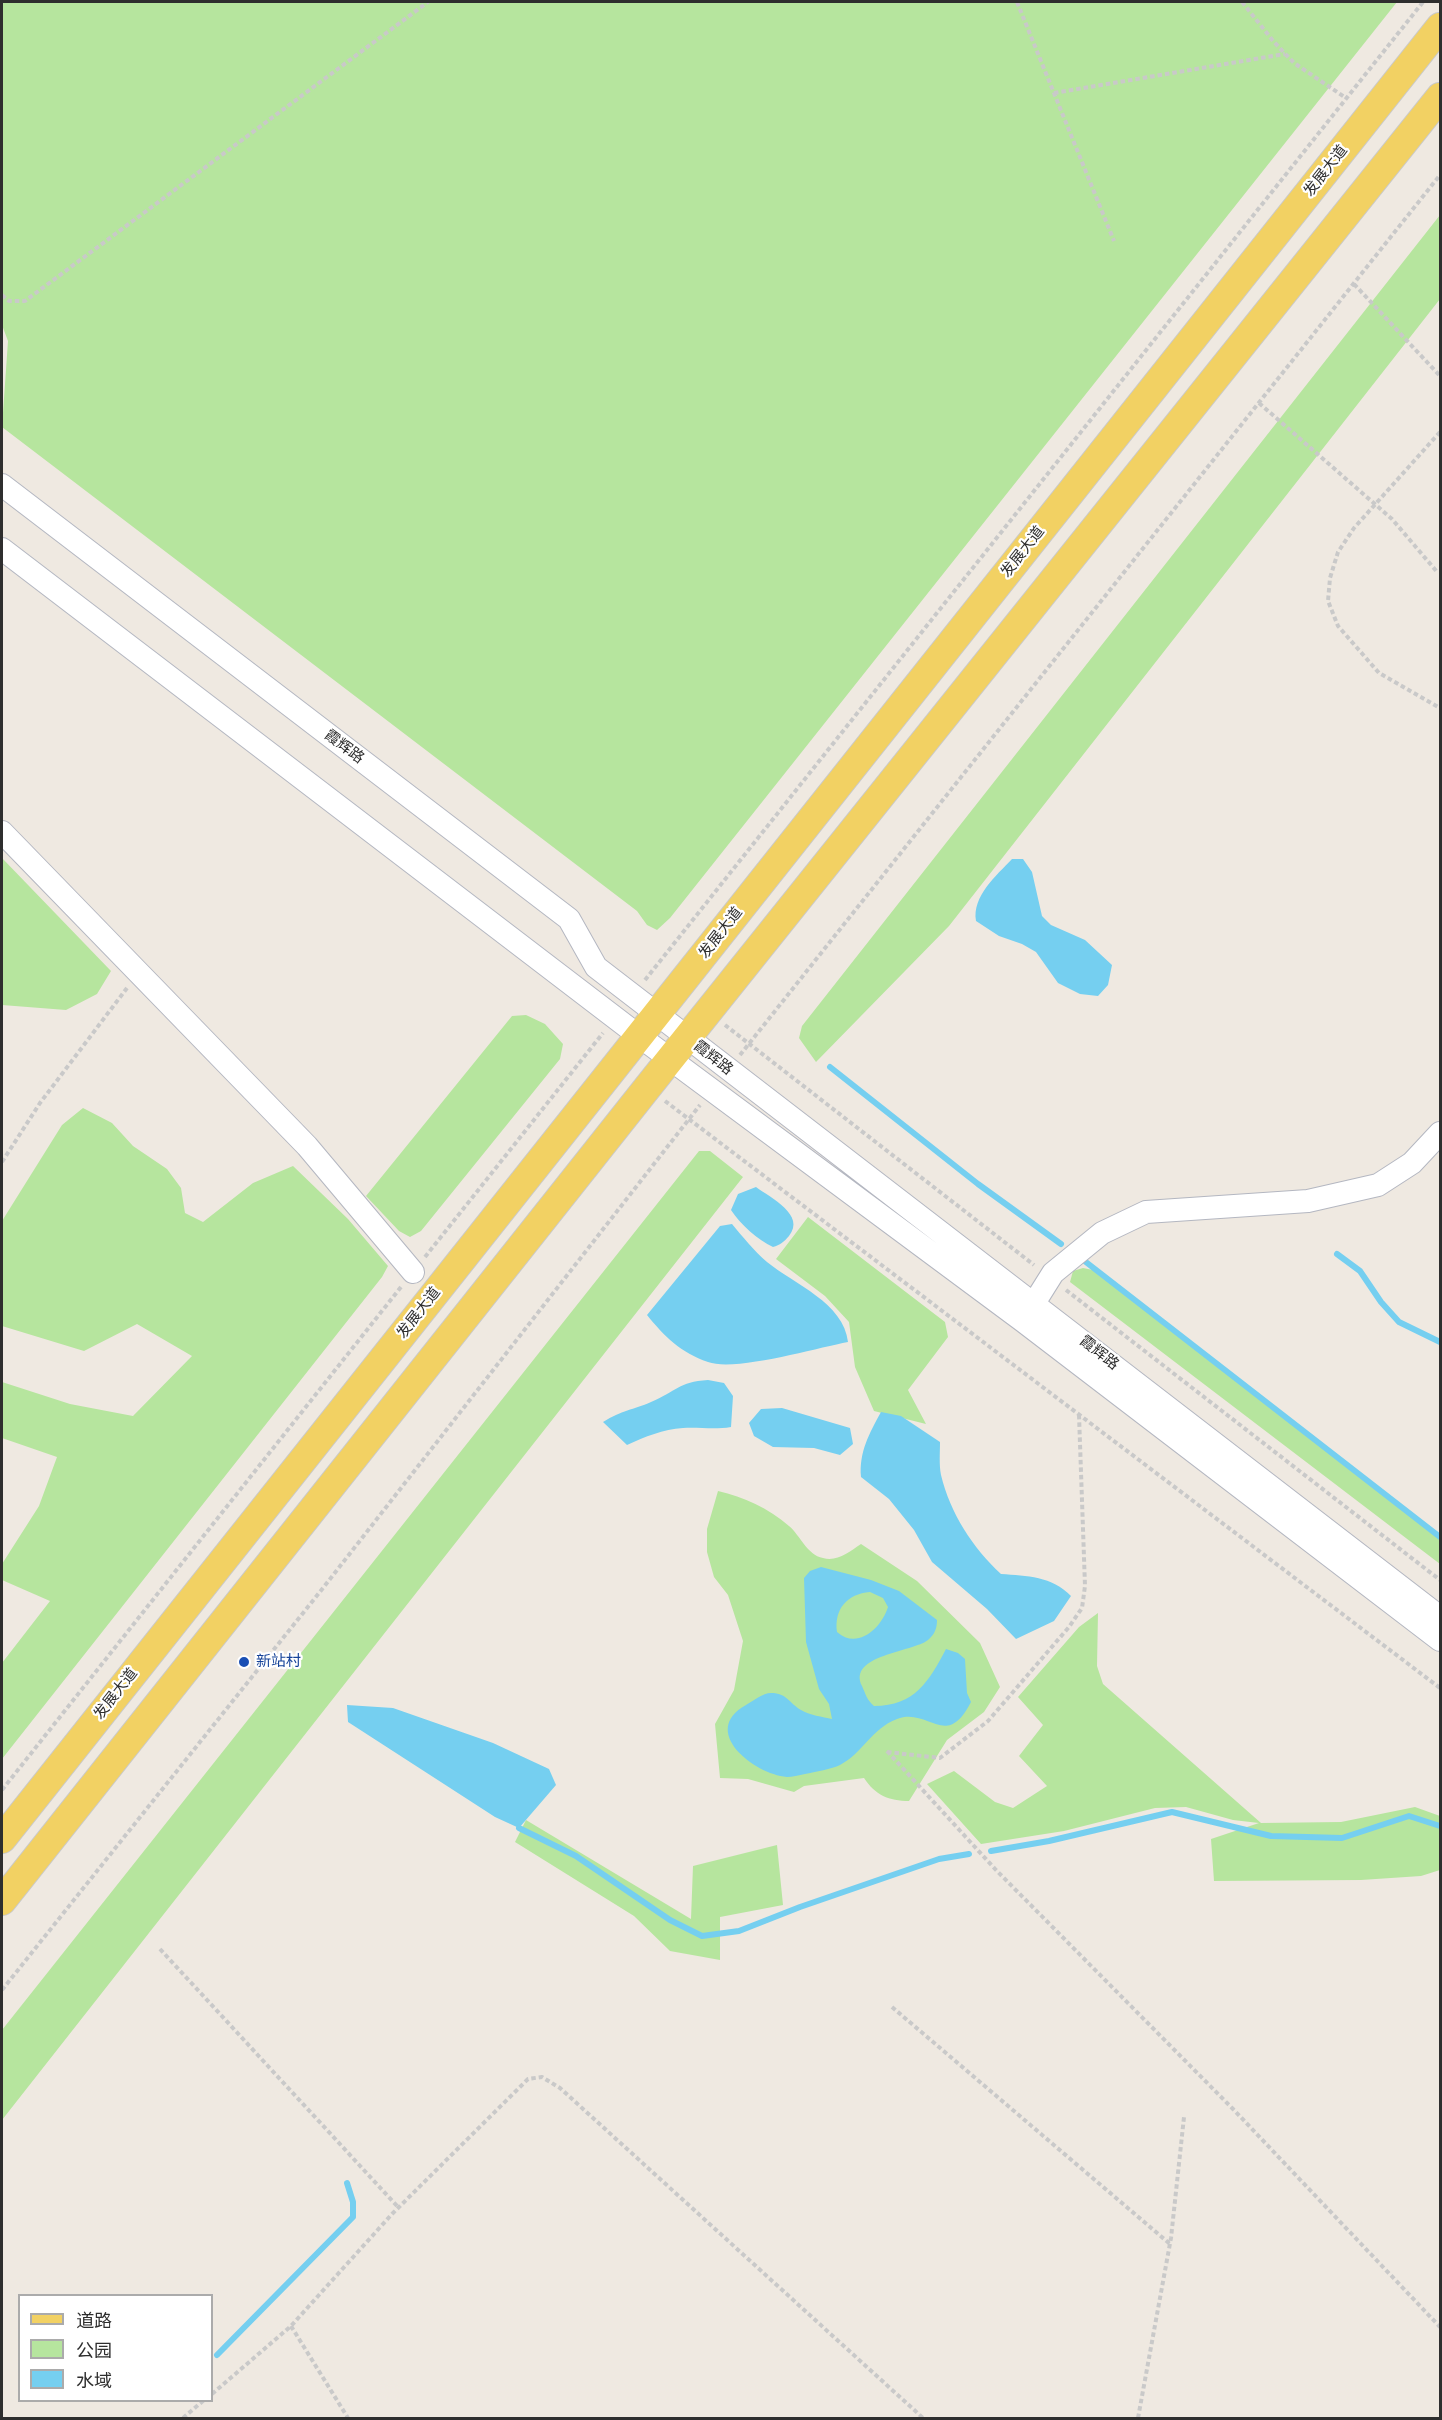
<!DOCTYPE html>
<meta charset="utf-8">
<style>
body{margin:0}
#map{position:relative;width:1442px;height:2420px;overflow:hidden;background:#efe9e1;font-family:Helvetica,"Noto Sans SC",sans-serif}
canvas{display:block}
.frame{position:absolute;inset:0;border:3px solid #2e2e2e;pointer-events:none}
.legend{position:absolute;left:18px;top:2294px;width:195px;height:108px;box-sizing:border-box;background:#fff;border:2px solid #ababab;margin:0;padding:8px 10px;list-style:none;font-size:18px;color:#2e2e2e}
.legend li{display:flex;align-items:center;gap:12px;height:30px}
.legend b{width:30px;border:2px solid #ababab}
</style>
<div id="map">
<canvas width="1442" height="2420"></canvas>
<div class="frame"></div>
<ul class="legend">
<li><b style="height:8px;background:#f2d163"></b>道路</li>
<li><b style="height:16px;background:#b6e59e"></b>公园</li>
<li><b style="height:16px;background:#75cff0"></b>水域</li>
</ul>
</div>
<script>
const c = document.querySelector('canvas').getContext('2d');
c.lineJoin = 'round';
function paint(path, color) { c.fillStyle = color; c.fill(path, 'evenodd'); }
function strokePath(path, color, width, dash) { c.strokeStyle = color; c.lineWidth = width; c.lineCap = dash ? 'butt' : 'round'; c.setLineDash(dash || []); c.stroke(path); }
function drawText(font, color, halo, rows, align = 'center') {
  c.font = font + ' Helvetica,"Noto Sans SC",sans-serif'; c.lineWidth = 4.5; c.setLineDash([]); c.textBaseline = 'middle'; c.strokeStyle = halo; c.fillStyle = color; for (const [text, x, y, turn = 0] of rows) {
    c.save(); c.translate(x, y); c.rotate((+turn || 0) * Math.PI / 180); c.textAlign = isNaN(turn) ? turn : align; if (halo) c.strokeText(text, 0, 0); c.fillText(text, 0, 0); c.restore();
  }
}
paint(new Path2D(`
 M2,2H1397L670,918L657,930L647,925L637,911L2,427L8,341L2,325Z
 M1440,215V299L949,926L816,1062L799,1038L802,1026Z
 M2,858L111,971L97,994L66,1010L2,1005Z
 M526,1015L545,1024L563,1044L560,1059L421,1231L410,1237L399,1231L366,1196L512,1016Z
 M83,1108L112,1123L133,1146L167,1169L181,1188L185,1213L203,1222L253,1183L293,1166L348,1219L388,1266L382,1277L2,1759V1663L50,1601L2,1580V1564L39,1506L57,1457L2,1438V1382L70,1404L133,1416L192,1356L137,1324L84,1351L2,1326V1221L62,1125Z
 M699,1151H710L743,1177L2,2120V2030Z
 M808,1217L945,1322L948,1337L908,1390L926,1424L874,1411L855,1367L849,1322L825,1296L776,1259Z
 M1083,1268L1098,1271L1440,1536V1564L1070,1282L1073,1271Z
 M718,1491C744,1497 768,1508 789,1526C800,1535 807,1555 823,1558C837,1562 849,1552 861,1544L917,1581L980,1643L1000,1687L984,1712L947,1740L909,1801C889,1801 875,1795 864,1778L804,1786L794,1792L748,1779L720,1778L715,1724L734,1690L743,1641L728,1595L714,1577L707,1552V1529Z
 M1098,1613L1097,1666L1103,1684L1261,1823L1341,1822L1415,1807L1440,1816V1870L1421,1876L1361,1880L1214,1881L1211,1839L1259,1823L1233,1820L1186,1807L1155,1808L1064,1831L981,1844L927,1784L954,1771L995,1802L1013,1808L1047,1786L1019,1756L1043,1725L1018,1697L1079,1627Z
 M526,1820L691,1919L693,1866L777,1845L783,1905L720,1917V1960L670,1951L634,1916L515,1842Z`), '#b6e59e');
paint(new Path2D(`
 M1012,859H1023L1032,872L1042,916L1051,925L1085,940L1112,965L1108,985L1098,996L1080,994L1058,983L1036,952L1022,944L999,936L976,921C972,896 996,876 1012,859Z
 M756,1187C771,1198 806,1215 789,1236C784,1242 780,1245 773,1247C758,1240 740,1224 731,1210L738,1194Z
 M732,1224C743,1237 754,1251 767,1262C794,1284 844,1303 848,1342C816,1348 735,1372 708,1362C681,1353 664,1336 647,1315L720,1226Z
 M708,1380L724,1383L733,1396L731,1427C714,1430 700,1427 683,1428C663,1429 645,1437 627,1445L603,1422C622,1410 633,1410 651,1402C677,1391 678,1382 708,1380Z
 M782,1408L850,1428L853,1444L840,1455L814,1448L773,1447L754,1436L749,1423L761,1409Z
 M881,1412L901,1416L940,1442C940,1452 939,1465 941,1475C950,1513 973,1548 1001,1574C1027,1576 1052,1576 1071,1596L1054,1621L1016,1639L987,1609L932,1562L914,1530L889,1499L861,1477C859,1452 869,1434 881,1412Z
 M821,1567L871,1580L899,1591L937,1620C937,1628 935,1634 928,1640C913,1652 847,1655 862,1686C866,1695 867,1700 874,1706C915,1706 929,1681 946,1649L958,1653L965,1659L967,1693L971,1702C946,1751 929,1707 897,1719C871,1729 863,1753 840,1765C832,1769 815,1772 805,1774C799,1775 792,1777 787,1777C754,1774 699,1731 746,1705C753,1701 763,1693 771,1693C787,1693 789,1703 801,1710C809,1715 823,1717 832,1719L829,1704L819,1689L806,1642L804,1578L810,1571ZM870,1592L883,1598L888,1607C881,1629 857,1650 837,1632C834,1609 847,1594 870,1592Z
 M347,1705L393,1708L493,1743L549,1769L556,1785L519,1828L495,1817L348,1722Z`), '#75cff0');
strokePath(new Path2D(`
 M830,1067L978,1184L1061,1244
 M1337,1254L1360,1271L1381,1302L1399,1322L1440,1342
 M1082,1259L1440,1537
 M519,1828L576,1856L670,1920L702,1936L739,1931L800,1907L939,1859L969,1854
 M991,1851L1049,1841L1172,1812L1271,1836L1342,1838L1409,1816L1440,1826
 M217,2355L353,2217V2202L347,2183`), '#75cff0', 6);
const minor = new Path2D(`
 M2,485L569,919L596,967L1440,1617
 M2,549L639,1036L1023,1321L1440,1640
 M2,832L307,1146L413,1272
 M1026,1316L1053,1273L1102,1233L1146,1212L1308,1201L1378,1185L1412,1163L1440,1133`);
const major = new Path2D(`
 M2,1839L1440,27
 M2,1901L647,1088L1440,97`);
strokePath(minor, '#b4b7c1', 24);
strokePath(major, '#c9c9c9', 30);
strokePath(new Path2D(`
 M1017,2L1114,241
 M1242,2L1274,42L1294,63L1346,98
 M1054,93L1285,54
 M1354,284L1440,376
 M2,295L9,301H25L428,2
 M1259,403L1392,519L1438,573
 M1440,432L1354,528L1338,552L1330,578L1328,601L1338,626L1379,673L1440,708
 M645,980L1423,2
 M725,1025L1034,1265
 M740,1055L1440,175
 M665,1101L1440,1688
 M2,1162L40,1103L127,988
 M425,1257L603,1033
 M1066,1290L1440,1580
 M887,1751L996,1870L1233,2109L1440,2327
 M887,1752L940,1758L988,1721L1069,1627L1082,1608L1085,1586L1079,1415
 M2,1790L401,1287
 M160,1949L398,2207
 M2,1990L323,1588L700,1105
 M892,2007L1170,2244
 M291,2326L348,2418
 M212,2394L291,2326L392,2214L528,2079L542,2077L560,2088L923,2418
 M183,2418L204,2400
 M1138,2418L1171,2238L1184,2117`), '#c9c9c9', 4, [4.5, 3]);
strokePath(minor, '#fff', 22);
strokePath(major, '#f2d163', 28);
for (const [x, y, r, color] of [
 [244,1662,6,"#1a4fb4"]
]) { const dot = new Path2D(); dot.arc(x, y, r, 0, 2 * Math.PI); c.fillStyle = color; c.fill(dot); strokePath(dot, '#fff', 2); }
drawText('15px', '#2e2e2e', '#fff', [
 ["发展大道",1326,171,-52],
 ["发展大道",1023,552,-52],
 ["霞辉路",344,747,37],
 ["发展大道",721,933,-52],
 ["霞辉路",713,1058,38],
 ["发展大道",419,1313,-52],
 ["霞辉路",1099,1353,38],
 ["发展大道",116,1694,-52]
]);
drawText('15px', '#164399', '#fff', [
 ["新站村",256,1662]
], 'left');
</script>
